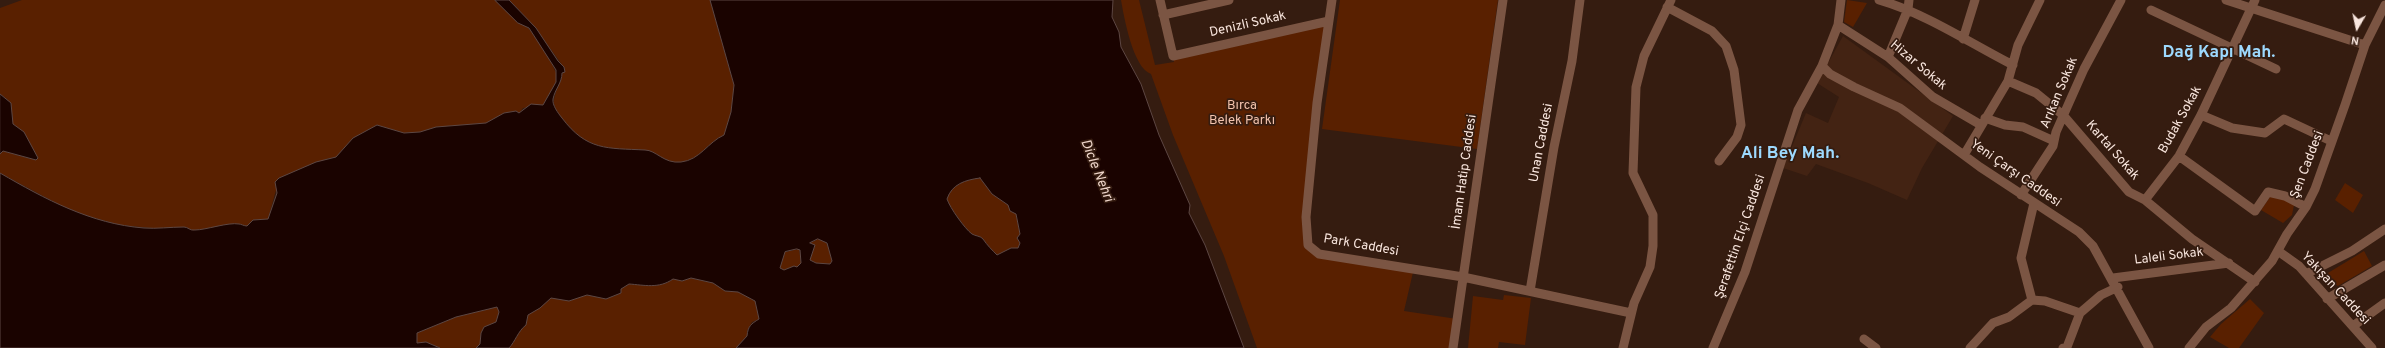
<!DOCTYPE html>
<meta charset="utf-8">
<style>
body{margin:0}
#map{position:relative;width:2385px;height:348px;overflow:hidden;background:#351c10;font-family:Overpass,sans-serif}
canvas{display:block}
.north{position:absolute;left:2337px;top:8px;width:40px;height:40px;-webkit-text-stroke:3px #351c10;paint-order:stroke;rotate:189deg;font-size:11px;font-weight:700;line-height:16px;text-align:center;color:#f9e6de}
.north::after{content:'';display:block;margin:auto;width:14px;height:18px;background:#f9e6de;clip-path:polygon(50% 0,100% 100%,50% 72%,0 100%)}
</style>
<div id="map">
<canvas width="2385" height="348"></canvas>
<div class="north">N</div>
</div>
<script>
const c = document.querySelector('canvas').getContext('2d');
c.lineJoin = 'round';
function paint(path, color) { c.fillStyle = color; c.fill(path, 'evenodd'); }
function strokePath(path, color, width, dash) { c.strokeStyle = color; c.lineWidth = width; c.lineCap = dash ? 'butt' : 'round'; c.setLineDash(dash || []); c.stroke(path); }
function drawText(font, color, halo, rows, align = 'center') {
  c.font = font + ' Overpass,sans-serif'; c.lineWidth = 3.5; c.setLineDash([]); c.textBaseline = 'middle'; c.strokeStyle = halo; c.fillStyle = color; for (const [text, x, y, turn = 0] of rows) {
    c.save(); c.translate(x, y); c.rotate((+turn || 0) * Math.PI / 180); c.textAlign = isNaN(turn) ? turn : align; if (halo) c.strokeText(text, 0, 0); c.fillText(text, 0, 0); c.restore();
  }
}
paint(new Path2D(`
 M1843,36L1953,116L1922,168L1907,200L1868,183L1816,164L1807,176L1783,168L1806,113L1828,123L1839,97L1817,83Z`), '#432313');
paint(new Path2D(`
 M22,0H495C505,12 516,19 528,28C534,32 557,70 557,77C556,86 548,97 543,105L523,108L519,113L515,111L504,113L486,123L445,127L420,132L404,133L377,125L353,138L336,157L326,159L276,190L268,219L253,220L247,226L239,224H230L203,231H193L186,227L163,229L120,225L73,212L0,173V154L3,151L31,159L35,154L24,132L13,124C9,108 17,105 0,94V8Z
 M509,0H710L734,85L731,112L724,135C708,142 700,160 681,162C664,164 656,151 644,150C628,149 614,150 599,146C581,142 557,121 554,103C553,98 562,74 565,69C548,45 531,21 509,0Z
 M1121,0H1139L1155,65L1174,62L1173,56L1329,21L1306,217L1310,248L1414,268L1404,311L1457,319L1453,348H1257L1224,256L1173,135L1151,74C1133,68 1124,17 1121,0Z
 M1340,0H1498L1477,149L1322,129Z
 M1847,0L1867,3L1853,27L1844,22Z
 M980,178L992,194L1008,205L1016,214L1020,234L1019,248H1011L998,255C992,250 987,245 983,239C981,236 975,236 972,234C966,229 950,208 947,199C952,184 965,180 980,178Z
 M2345,183L2363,195L2353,213L2335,200Z
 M2276,195L2294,205L2292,215L2283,223L2261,210L2270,197Z
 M815,239C829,239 829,249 832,262L829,264L816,263L810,260V256L815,246L810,243Z
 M799,249L801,263L797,267L784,271L780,268L785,252Z
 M2364,251L2372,266L2338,286L2333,283L2328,273Z
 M690,278L716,284L725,291L738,292L755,301L759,319L752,322L747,331V336L736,348H509C514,341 518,331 526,325L528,315L551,298L564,300L581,295L612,297L621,293V289L629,284C644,285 659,289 673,279L682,281Z
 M1504,295L1531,298L1525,345L1499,342L1498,348H1468L1473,296L1503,300Z
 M2250,299L2264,313L2239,348H2229L2210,337L2221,324Z
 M497,307L499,312L496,322L484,327L481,333L480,344L476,348H440L426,342L417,343V333L456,317Z`), '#592000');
const water = new Path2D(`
 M495,0H509L536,28L558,61L564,67L565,72L562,73C562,83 555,89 553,99C552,105 558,113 562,118C587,151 607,148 645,150C656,150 664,164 681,162C700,160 708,142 724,135L731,112L734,85L710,0H1113L1112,17L1119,32L1121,47L1141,84L1159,135L1190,205L1189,213L1205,245L1244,348H736L747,336C748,326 751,324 759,319L755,301L738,292L725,291L713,283L691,278L682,281L673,279C659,289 644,285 629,284L621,289V293L606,299L587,295L569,301L551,298L540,308L528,315L526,325C518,331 515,342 509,348H476L480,344L481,333L484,327L496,322L499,312L497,307L456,317L417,333V343L426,342L440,348H0V173C45,199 91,224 144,228C157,229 170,227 184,227C188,227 190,231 195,230C206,230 228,222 239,224C241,224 244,226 247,226L253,220L268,219L277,193L275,182L279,178L316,162L336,157L353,138L377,125L404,133L420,132L436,127L486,123L504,113L516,111L519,113L531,104L543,105L556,82V70L529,28L518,23ZM980,178L992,194L1008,205L1010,211L1016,214L1020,234L1017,238L1020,243L1018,248H1011L997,255C992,250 987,245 983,239C981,236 975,236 972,234C965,229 950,208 947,199C952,184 965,180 980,178ZM818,239L827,243L832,261L830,264L816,263L810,260L815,245L810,243ZM797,249L800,250L801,263L797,267L794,266L784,270L780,268L785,252Z
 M0,94L11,103L13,124L24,132L38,158L36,160L3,151L0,154Z`);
paint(water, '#1a0300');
strokePath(water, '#5d4743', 1);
strokePath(new Path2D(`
 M1160,0L1173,56L1329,21
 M1332,0L1317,103L1306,217L1308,245L1319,254L1463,277L1631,313
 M1879,0C1927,14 1968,42 2013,65
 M2226,0L2365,45
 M1667,7L1712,31L1726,46L1734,70L1741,125L1737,137L1719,161
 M2151,10L2276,69
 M1163,15L1229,0
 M1838,25L1888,57L1933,97L1981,125
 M1963,39L1975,0
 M1888,57L1908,9L1909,0
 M1822,66L1830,74L1854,87L1900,108L1980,167L2079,232L2093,246L2149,348
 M2008,81L2036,93L2063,115L2129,192L2145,200L2192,239L2255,282
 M2201,115L2232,128L2265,133L2284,119L2331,141
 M1985,118L2005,125L2023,127L2054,141
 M1964,155L2008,81L2018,45L2040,0
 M2179,156L2255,211L2268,192L2285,196L2306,207
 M2021,195L2053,146L2056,132L2084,69L2121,0
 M2145,200L2179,156L2201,115L2255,0
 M2278,251L2299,266L2372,348
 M2306,274L2352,251L2385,229
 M2113,278L2229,263
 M1530,291L1554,147L1572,61L1580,0
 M2327,299L2385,265
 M2032,300L2021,258L2034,203
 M2353,326L2385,303
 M1864,339L1876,348
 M1453,348L1503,0
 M1623,348L1634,303L1650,267L1653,246V215L1633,173L1636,87L1644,56L1671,0
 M1713,348L1745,272L1798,110L1822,66L1838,25L1841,0
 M1970,348L1993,323L2009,317L2032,300L2045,301L2080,313
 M2063,348L2067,347L2080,313L2101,295L2118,287
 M2189,348L2206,327L2231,308L2272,261L2287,234L2306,207L2315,189L2345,105L2365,45L2385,5`), '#7b5543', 9);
drawText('13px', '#f9e6de', '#351c10', [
 ["Denizli Sokak",1248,25,-13],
 ["Hizar Sokak",1918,66,40],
 ["Arıkan Sokak",2060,93,-67],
 ["Budak Sokak",2181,120,-61],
 ["Unan Caddesi",1542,143,-79],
 ["Kartal Sokak",2112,151,49],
 ["Şen Caddesi",2308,165,-69],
 ["İmam Hatip Caddesi",1465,172,-82],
 ["Yeni Çarşı Caddesi",2015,174,35],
 ["Şerafettin Elçi Caddesi",1741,237,-71],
 ["Park Caddesi",1361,246,10],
 ["Laleli Sokak",2169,257,-7],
 ["Yakışan Caddesi",2335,289,47]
]);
drawText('13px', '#f4c4ae', '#351c10', [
 ["Bırca",1242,106],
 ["Belek Parkı",1242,121]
]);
drawText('italic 14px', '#eed5ca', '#351c10', [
 ["Dicle Nehri",1096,171,68]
]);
drawText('bold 17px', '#9dd9fe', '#351c10', [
 ["Dağ Kapı Mah.",2219,54],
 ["Ali Bey Mah.",1790,155]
]);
</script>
